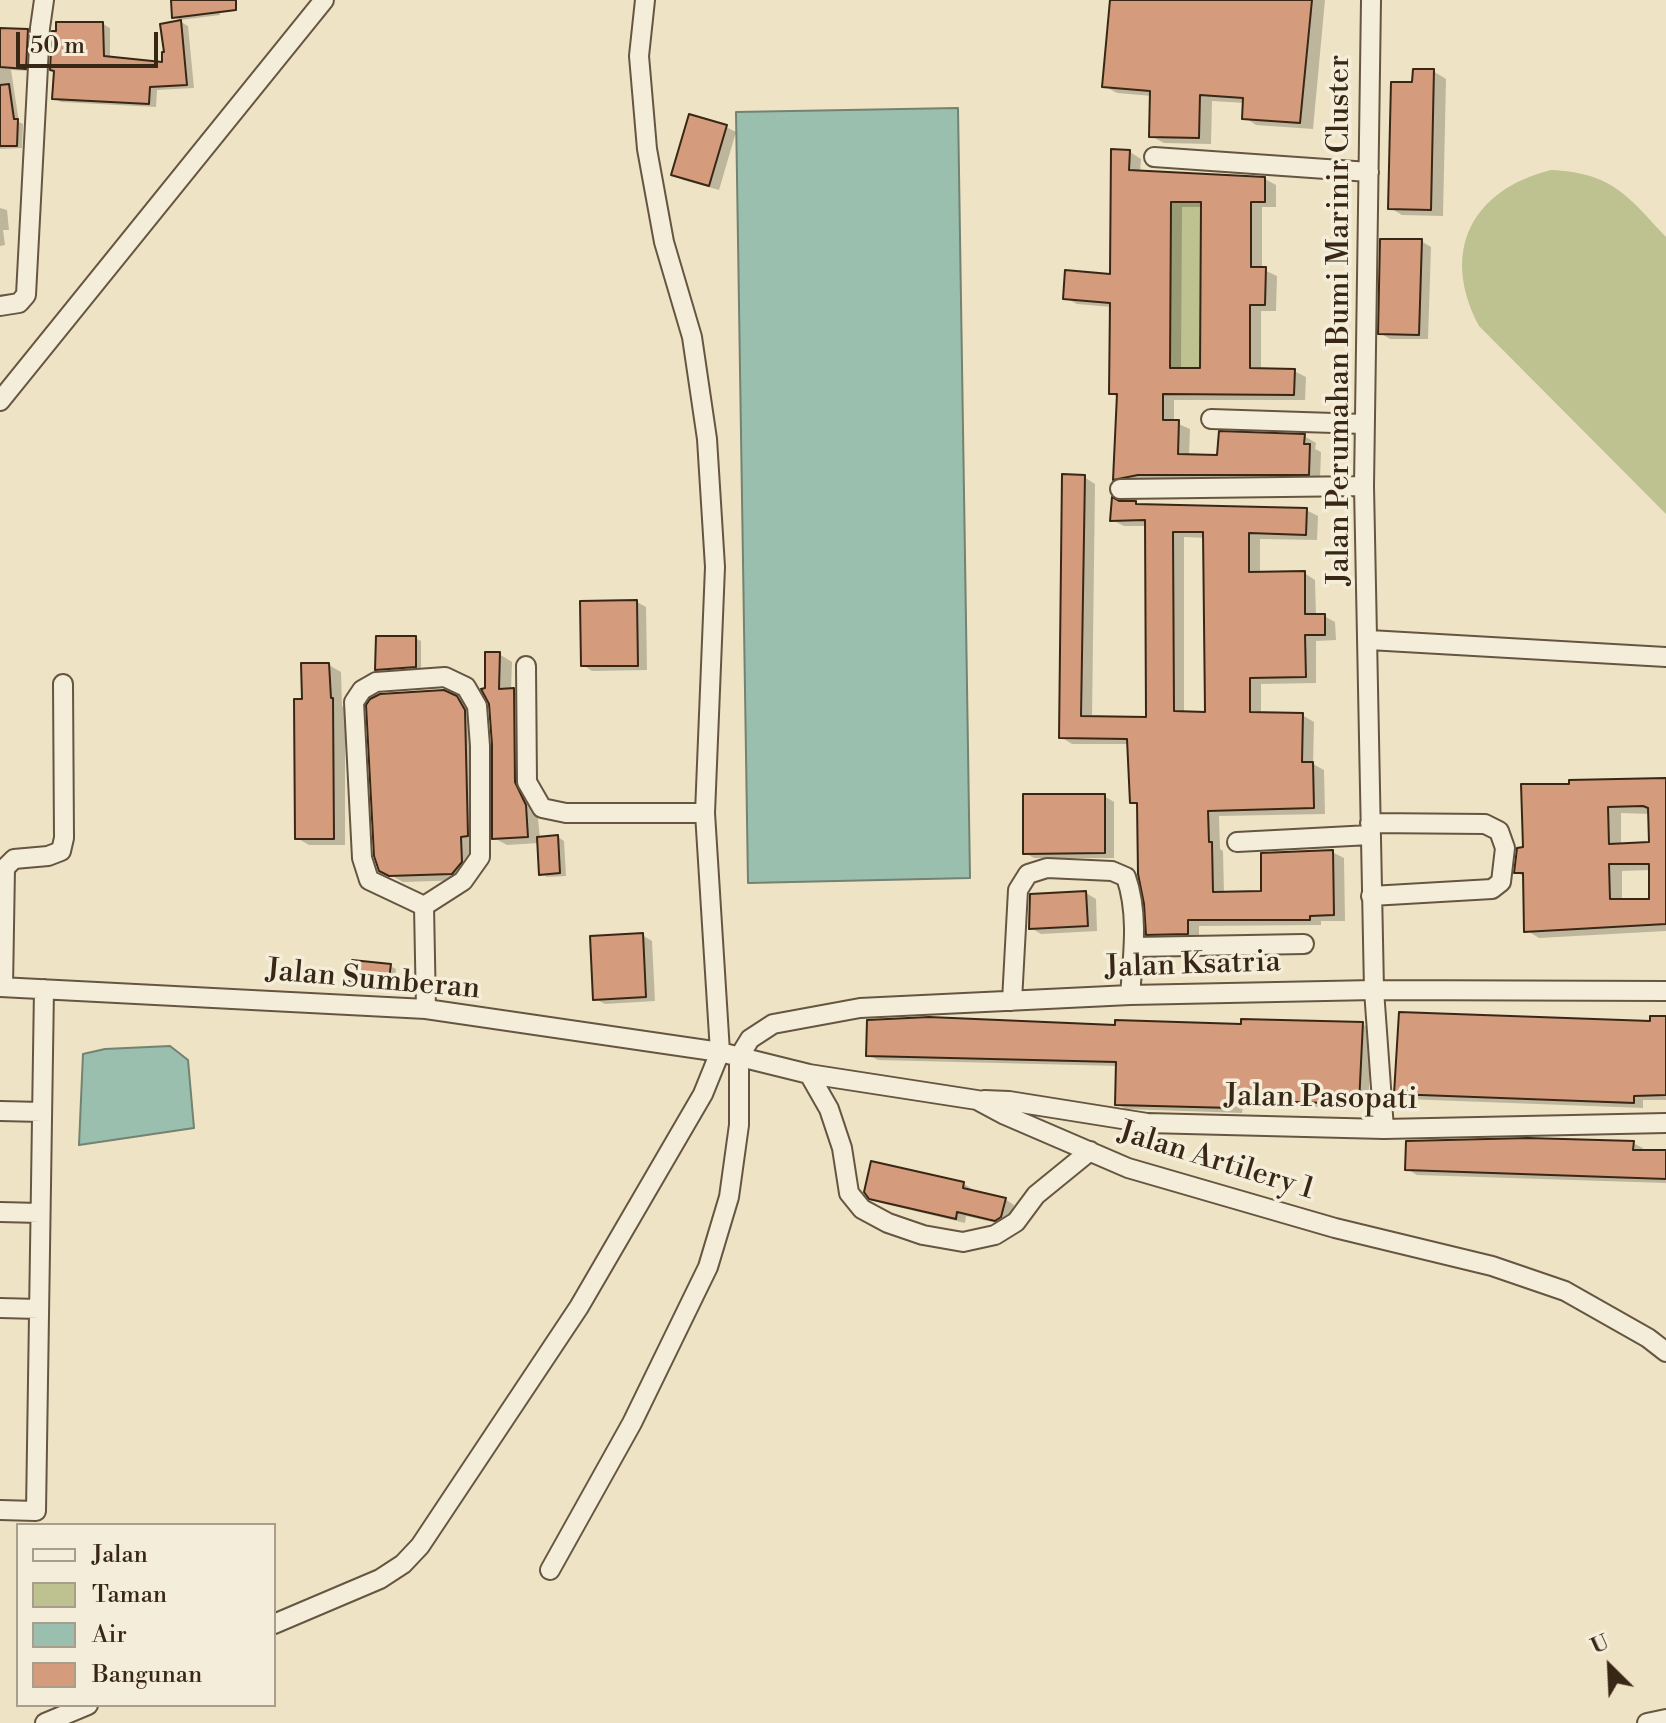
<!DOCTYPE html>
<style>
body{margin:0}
#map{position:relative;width:1666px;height:1723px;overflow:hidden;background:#eee3c5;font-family:"Libre Bodoni",serif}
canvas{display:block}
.legend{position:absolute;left:16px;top:1523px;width:260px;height:184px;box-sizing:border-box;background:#f4edd9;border:2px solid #a99e8b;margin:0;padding:10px 14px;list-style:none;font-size:24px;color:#382715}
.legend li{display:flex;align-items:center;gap:16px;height:40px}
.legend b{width:40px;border:2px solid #a99e8b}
.north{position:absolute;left:1570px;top:1627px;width:80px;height:80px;-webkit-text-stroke:6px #f4edd9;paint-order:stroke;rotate:336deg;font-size:22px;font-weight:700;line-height:32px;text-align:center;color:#382715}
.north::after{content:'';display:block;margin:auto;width:28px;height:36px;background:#382715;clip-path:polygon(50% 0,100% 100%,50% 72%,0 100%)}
.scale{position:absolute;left:16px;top:32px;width:142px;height:36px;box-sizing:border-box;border:4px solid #382715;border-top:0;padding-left:10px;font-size:24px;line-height:28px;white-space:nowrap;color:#382715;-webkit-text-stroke:6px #f4edd9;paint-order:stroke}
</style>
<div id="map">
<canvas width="1666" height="1723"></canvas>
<ul class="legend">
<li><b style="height:10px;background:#f4edd9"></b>Jalan</li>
<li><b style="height:22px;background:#bec291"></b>Taman</li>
<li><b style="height:22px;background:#9bbfae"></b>Air</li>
<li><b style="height:22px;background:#d49b7d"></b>Bangunan</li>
</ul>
<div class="north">U</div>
<div class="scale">50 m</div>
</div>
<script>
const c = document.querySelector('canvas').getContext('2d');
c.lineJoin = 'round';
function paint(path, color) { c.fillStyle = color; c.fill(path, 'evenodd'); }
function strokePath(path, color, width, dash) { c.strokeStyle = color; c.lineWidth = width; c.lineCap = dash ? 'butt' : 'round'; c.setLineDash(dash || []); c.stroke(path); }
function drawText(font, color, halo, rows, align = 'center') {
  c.font = font + ' "Libre Bodoni",serif'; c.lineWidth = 7; c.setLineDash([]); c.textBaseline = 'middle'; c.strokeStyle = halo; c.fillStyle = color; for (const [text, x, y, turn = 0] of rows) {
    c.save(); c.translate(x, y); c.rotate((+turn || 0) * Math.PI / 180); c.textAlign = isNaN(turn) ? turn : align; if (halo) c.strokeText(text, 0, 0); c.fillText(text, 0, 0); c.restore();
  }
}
paint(new Path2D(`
 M1551,170C1612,173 1627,195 1666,237V514L1479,326C1440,252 1471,190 1551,170Z
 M1131,196L1221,202L1220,369L1131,368Z`), '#bec291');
const water = new Path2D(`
 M958,108L970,878L748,883L736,112Z
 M170,1046L188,1060L194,1128L79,1145L83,1054L105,1049Z`);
paint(water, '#9bbfae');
strokePath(water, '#738271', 2);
paint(new Path2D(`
 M173,0H218L220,15L180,20L174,17Z
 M1112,0H1325L1313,129L1256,125L1244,117L1245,103L1212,101L1211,144L1164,143L1151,136L1152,96L1117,93L1104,86Z
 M181,22L188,26L194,88L157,90L156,107L61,102L54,98L56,72L103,24L110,28V61L165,64Z
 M0,29L27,31L33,34L31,71L11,70L19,122L23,124L22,148L0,149Z
 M1433,71L1446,79L1443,216L1402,215L1390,208L1414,84Z
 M726,127L736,132L719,190L683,180L674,174Z
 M1130,152L1141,159L1140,173L1265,179L1276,185V207H1262V269L1277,276L1276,311H1261V370L1294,371L1306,377L1305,400H1174V422L1190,429L1189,456L1219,457L1304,436L1316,443L1315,449L1321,452L1320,480L1126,485L1115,479L1119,398L1111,393L1112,307L1077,304L1065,298L1112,276ZM1182,207H1203L1202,370H1181Z
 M0,208L7,210L9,230H3L5,245L0,246Z
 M1421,241L1431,247L1428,339H1390L1380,333Z
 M1084,477L1095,484L1092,718L1148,719L1147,526H1124L1112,520L1119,503H1136L1142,506L1306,510L1318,516L1317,540L1260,539V574L1304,573L1315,580L1316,616H1324L1335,622L1336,640L1316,641V683L1261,684V714L1302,715L1314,722L1313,764L1324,770L1325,814L1219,816L1220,849L1223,851L1224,894L1263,893L1332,852L1344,858L1345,921H1321V925L1199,926V939L1159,940L1148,934L1139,806L1132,802L1130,744H1072L1061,737ZM1184,537L1205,538L1207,714L1184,713Z
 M637,602L646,607L647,670L592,671L583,665Z
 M415,638L421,641V670L383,672L377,669Z
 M499,654L512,662L511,690L526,698L540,839L558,837L564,841L566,876L547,877L541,873L539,843L507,845L494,838Z
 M329,665L341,672L342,706L345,707V845H309L297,838Z
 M457,698L470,706L477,718L474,869L465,880L403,882L381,870Z
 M1666,780V931L1539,938L1526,930L1525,877L1516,872L1525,849L1523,786ZM1621,813L1650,814L1651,844L1621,845ZM1651,870V901H1622V871Z
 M1104,796L1114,802V858H1034L1025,853Z
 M1086,893L1096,899L1097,931L1041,934L1031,928Z
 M642,935L652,941L655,1001L605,1004L595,999Z
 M390,966L396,969L394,989L357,985L352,982Z
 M1666,1018V1100H1643V1108L1405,1099L1396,1093Z
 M1362,1024L1372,1030L1368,1108L1243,1105L1242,1113L1126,1109L1117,1104L1118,1066L878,1060L868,1055L1117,1027Z
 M1633,1143L1643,1148L1642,1152H1666V1183L1417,1175L1407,1169Z
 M964,1184L972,1189V1192L1005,1199L1014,1205L1010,1222L1005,1225L966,1216L965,1223L881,1203L871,1198Z`), '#0003');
const building = new Path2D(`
 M171,0H236V10L172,18Z
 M1110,0H1312L1300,123L1242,119L1243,98L1200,95L1199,138L1149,137L1150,91L1102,87Z
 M181,20L187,85L150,87L149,104L52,99L54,71L50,70L52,31H56V22H103L104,56L162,62V52H164L160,24Z
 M0,28L28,29L26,69L0,67Z
 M1413,69H1434L1431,210L1388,209L1391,82H1412Z
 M9,84L14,119H18L17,146H0V85Z
 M689,114L727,125L709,186L671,175Z
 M1111,149L1130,150L1129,170L1265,177V202H1251V267H1266L1265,305H1250V368L1295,369L1294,395L1163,394V420H1179L1178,454L1217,455L1219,431L1305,434L1304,444H1310L1309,475H1138L1113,480L1117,394H1109L1110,303L1063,299L1065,270L1110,274ZM1171,202H1201L1200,368H1170Z
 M1380,239H1422L1419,335L1378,334Z
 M1062,474L1085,475L1081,716L1146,717L1145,520L1110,521L1112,497L1119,501H1136V504L1307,508L1306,535L1249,533V572L1305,571V614H1325V635H1305L1306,677L1250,678V712L1303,713L1302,762H1313L1314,808L1208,811L1209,842H1212L1213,892L1261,891V853L1333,850L1334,915L1310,916V920H1188V934L1146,935L1144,904L1138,874L1137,803H1130L1127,739L1059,738ZM1173,532H1203L1205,712L1174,711Z
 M637,600L638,666H581L580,601Z
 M376,636H416V667L375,670Z
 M485,652H500L499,689L514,688L515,782L526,805L528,837L492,839V745L489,704L481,689L485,688Z
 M301,663H329L331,698H333L334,839H295L294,699H302Z
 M444,690L457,696L465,710L468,836L461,837L462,862L452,874L389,876L379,871L374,856L366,705L370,699L380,694Z
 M1666,778V924L1524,932L1523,873H1514L1517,848L1523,847L1521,784H1569V780ZM1643,806L1648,808L1649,842L1609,844L1608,807ZM1609,864H1649V899H1610Z
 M1023,794H1105V853L1023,854Z
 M558,835L560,873L539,875L537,837Z
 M1086,891L1088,926L1029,929L1030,894Z
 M643,933L646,997L593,1000L590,936Z
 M352,960L391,964L388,986L349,983Z
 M1399,1012L1650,1021V1016H1666V1095L1634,1096V1103L1394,1094Z
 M929,1017L1115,1025V1020L1241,1024V1019L1363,1022L1359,1104L1233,1100V1108L1115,1105L1116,1062L866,1056L867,1020Z
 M1528,1138L1634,1141L1633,1150H1666V1179L1405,1170L1406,1141Z
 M871,1161L964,1182L963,1188L1006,1198L1001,1217L995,1221L957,1212L956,1219L869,1199L864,1192Z`);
paint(building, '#d49b7d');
strokePath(building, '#382715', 2);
const minor = new Path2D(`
 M1371,0L1364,486L1374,990L1384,1129
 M1154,157L1369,172
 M0,306L19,303L26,295L40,28L44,0
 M0,401L324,0
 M1211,419L1364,424
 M1120,489L1364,486
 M1369,640L1666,657
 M526,666L527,782L542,808L566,813H705
 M1370,823L1485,824L1499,831L1505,848L1501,882L1492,889L1371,896
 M1237,842L1370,835
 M424,906L463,881L480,857V746L477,706L466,687L445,677L376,682L362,690L354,702L362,858L369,880L424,906L426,1009
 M1134,947L1304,944
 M0,987L426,1009L720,1052L809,1074L977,1100L1005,1115L1128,1168L1335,1228L1492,1266L1565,1291L1648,1338L1666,1352
 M3,987L5,868L14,859L48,856L61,851L64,838L63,684
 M1012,1001L1018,890L1028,874L1047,868L1112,871L1126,877C1139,914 1133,956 1130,995
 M739,1057L750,1039L773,1024L860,1008L1130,995L1374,990L1666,991
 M809,1074L829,1109L842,1148L849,1193L862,1209L888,1223L923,1235L963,1242L995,1235L1016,1222L1036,1195L1090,1151
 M984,1100L1009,1101L1147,1123L1384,1129L1666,1123
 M0,1111L42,1112
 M0,1212L40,1213
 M0,1308L39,1309
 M0,1510L36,1511L44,989
 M550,1570L632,1423L708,1267L729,1197L739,1125V1057
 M274,1624L380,1579L403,1564L420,1546L579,1307L703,1094L720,1052L705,813L715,567L707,439L692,337L664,242L647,149L639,56L645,0
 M45,1723L88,1705
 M1647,1723L1666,1719`);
strokePath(minor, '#665641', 22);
strokePath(minor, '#f4edd9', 18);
drawText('30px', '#382715', '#f4edd9', [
 ["Jalan Perumahan Bumi Marinir Cluster",1341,320,-90],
 ["Jalan Ksatria",1193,966,-2],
 ["Jalan Sumberan",373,981,5],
 ["Jalan Pasopati",1321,1099,1],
 ["Jalan Artilery 1",1216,1162,17]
]);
</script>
